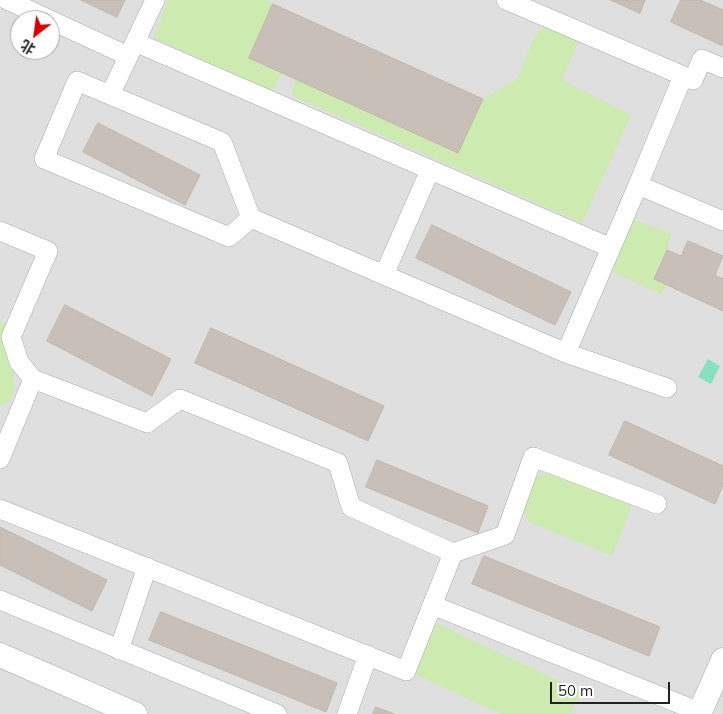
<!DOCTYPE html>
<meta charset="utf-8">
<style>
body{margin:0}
#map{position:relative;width:723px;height:714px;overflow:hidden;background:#f2efe9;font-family:Mulish,"Noto Sans SC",sans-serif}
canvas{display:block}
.north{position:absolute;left:10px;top:10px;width:50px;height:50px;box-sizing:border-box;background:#fff;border:1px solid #a7a7a7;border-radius:50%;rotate:210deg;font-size:14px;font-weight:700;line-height:20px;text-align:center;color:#222}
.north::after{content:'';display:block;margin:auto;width:18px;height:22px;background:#d40000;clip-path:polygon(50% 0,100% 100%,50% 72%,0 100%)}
.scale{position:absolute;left:550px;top:682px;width:120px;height:22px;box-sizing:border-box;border:2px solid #222;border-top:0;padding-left:6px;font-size:15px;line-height:18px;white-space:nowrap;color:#222;-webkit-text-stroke:4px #fff;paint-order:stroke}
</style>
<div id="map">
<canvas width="723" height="714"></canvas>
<div class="north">北</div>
<div class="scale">50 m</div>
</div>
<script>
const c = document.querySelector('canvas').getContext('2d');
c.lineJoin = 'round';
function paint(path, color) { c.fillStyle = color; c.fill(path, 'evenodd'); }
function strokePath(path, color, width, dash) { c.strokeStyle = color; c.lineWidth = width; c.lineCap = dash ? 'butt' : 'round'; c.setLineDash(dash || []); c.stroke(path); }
paint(new Path2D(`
 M0,0H723V714H0ZM20,20H50V50H20Z`), '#e0dfdf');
paint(new Path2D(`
 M168,0H265L273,4L282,73L272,91L154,38Z
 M543,27L580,38L562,80L631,115L582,223L292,96L295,79L483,99L518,78L533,39Z
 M631,218L671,234L667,250L654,279L668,285L661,294L610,271Z
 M0,322L9,326L11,363L15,387L9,402L0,405Z
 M555,471L633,503L612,556L529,522L522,506L538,476Z
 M433,622L581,691L570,714H501L410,672Z`), '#cdebb0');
paint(new Path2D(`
 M708,359L720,366L711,384L698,377Z`), '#88e0be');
const building = new Path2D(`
 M81,0H125L117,17Z
 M611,0H645L640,13Z
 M681,0H700L723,10V46L671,22Z
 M273,4L483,99L458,153L249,58Z
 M98,123L200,175L185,205L83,152Z
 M432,225L571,292L555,325L416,258Z
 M688,241L723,256L715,275L723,279V311L654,279L667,250L681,256Z
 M65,305L171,359L152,396L47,341Z
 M211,328L384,406L368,441L195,363Z
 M625,421L723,466V485L715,504L609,455Z
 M377,460L488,506L478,533L366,487Z
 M0,527L107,580L92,611L0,565Z
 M484,556L660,627L649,656L472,584Z
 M161,612L337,683L326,712L149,640Z
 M376,707L394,714H373Z`);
paint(building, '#c7bfb8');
strokePath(building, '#c4b6ab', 1);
const minor = new Path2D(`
 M7,0L128,56
 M506,0L693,80L702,59L723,68
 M135,42L611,248
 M110,95L155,0
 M638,185L683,76
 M251,218L229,237L44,159L77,81L222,142L251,218L566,353L638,185L723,221
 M0,231L48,251L11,337L19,362L33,379L147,423L180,399L338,463L351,507L453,553
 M384,275L430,170
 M566,353L667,388
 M0,459L33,379
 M0,509L406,671L453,553L505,535L533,457L657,504
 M0,600L277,714
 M432,605L700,712
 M119,650L147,567
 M347,714L368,655`);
const tertiary = new Path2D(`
 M0,655L135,714
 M699,714L723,660`);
strokePath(minor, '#a9a9a9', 20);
strokePath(tertiary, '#a9a9a9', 25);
strokePath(minor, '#fff', 19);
strokePath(tertiary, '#fff', 24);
</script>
